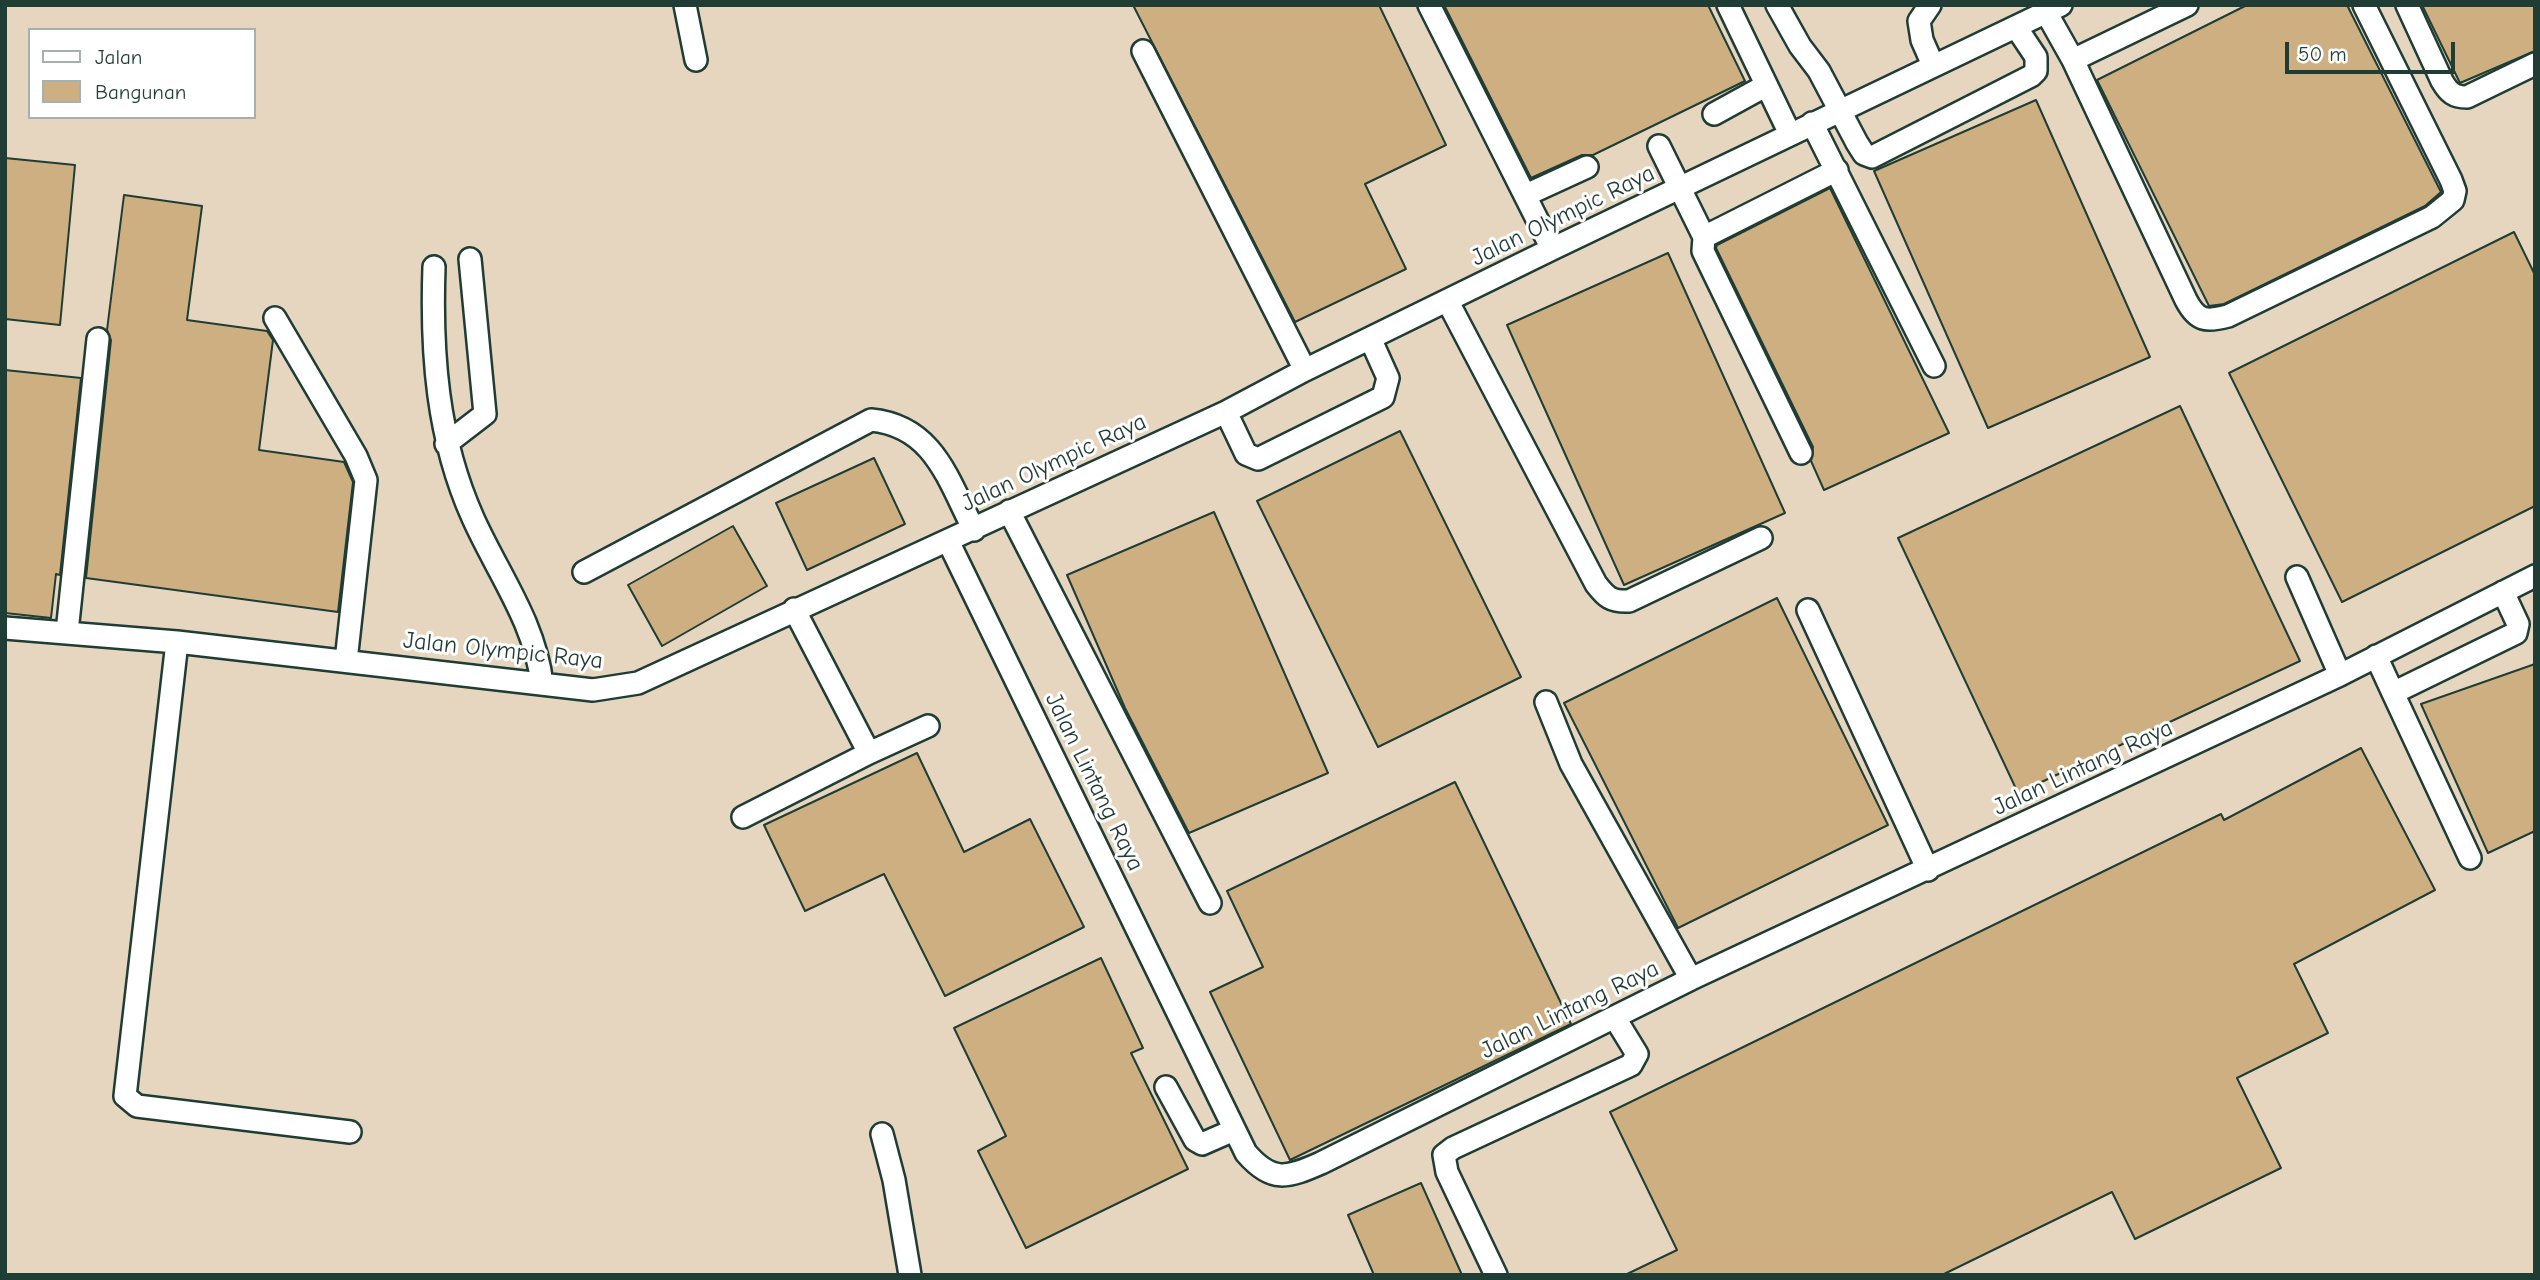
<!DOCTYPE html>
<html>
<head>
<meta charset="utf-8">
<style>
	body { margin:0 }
	#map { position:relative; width:2540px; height:1280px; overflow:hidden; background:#f0e7da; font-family:"Comic Neue",sans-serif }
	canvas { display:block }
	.frame { position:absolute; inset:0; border:7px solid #1f3d34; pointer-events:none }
	.legend { position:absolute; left:28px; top:28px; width:228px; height:91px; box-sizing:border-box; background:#fff; border:2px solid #a5b1ae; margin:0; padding:9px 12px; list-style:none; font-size:21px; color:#1f3d34 }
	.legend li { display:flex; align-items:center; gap:14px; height:35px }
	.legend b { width:35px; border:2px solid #a5b1ae }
	.scale { position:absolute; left:2285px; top:42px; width:170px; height:32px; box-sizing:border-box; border:4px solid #1f3d34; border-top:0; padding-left:9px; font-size:21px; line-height:24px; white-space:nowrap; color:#1f3d34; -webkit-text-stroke:5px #fff; paint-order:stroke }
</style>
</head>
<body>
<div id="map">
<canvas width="2540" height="1280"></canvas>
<div class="frame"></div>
<ul class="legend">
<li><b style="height:9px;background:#fff"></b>Jalan</li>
<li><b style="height:19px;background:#ceaf82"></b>Bangunan</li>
</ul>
<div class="scale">50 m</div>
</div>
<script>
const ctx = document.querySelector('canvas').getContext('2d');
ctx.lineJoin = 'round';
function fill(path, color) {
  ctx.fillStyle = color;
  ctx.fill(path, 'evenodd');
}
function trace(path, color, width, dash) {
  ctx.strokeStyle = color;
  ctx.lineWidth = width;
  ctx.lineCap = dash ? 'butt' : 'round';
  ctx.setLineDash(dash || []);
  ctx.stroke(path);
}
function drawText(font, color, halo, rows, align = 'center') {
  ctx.font = font + ' "Comic Neue",sans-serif';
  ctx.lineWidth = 6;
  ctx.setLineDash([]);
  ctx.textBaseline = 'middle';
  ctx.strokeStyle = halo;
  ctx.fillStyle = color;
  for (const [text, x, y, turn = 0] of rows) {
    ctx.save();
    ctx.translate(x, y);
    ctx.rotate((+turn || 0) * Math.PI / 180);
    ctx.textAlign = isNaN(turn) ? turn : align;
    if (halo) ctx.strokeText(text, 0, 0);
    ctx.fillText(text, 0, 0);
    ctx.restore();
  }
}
const built = new Path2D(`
	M5,5h2530v1270h-2530zM30,30h224v87h-224z`);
const building = new Path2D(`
	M1133,5h246l67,140 -81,39 41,85 -111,53z
	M1444,5h264l37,76 -152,74h-11l-51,23z
	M2247,5h100l94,187 -16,14 -201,98 -15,2 -112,-226z
	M2422,5h113v46l-75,32z
	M2036,100l114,257 -162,71 -114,-257z
	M5,158l70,7 -15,160 -55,-6z
	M1830,188l119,245 -125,57 -13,-29 2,-14 -97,-199 1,-3z
	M124,195l78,11 -15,114 80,11 6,9 -14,110 85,12 9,20 -15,130 -252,-34 25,-238 -4,-10z
	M2514,232l21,43v231l-193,96 -113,-229z
	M1668,253l117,260 -161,72 -117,-260z
	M5,370l76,8 -21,197 -4,-1 -5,44 -46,-5z
	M2180,406l120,255 -282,132 -120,-255z
	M1400,431l121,246 -143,70 -121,-246z
	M874,458l31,66 -98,46 -31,-67z
	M1214,512l114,261 -139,60 -64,-125 -58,-133z
	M733,526l34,60 -105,60 -34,-61z
	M1777,598l111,227 -210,103 -114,-225z
	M2535,664v167l-47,22 -67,-149z
	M2361,748l74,142 -141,74 34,69 -91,45 44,90 -146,71 -23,-47 -170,83h-317l52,-25 -67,-138 611,-298 3,6z
	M917,753l47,99 66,-33 54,108 -139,69 -61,-122 -79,37 -41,-86z
	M1455,782l116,242 -281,136 -80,-168 53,-25 -36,-76z
	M1101,958l42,90 -12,5 57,116 -162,79 -48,-97 28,-15 -52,-108z
	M1421,1183l41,92h-88l-26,-60z`);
const minor = new Path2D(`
	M685,5l11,55
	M1429,5l123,244
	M1728,5l62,129
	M1777,5l23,41 19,25 38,72 7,11 8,3 159,-81 5,-5v-14l-20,-30
	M1930,5l-11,16 3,19 11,25
	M2407,5l35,76c7,12 12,16 25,16l68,-33
	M2046,12l27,48 113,240c11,21 20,22 42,16l204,-99 21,-17 2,-9 -4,-11 -87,-175
	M1143,51l162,319
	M2073,60l114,-55
	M1714,114l51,-28
	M1812,123l122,243
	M1659,146l45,91 133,-67
	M1526,195l61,-28
	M1704,237l-1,14 98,202
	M434,267c-3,86 3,171 39,251 25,56 62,104 69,166
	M1448,302l148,282c10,13 15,18 33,17l132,-63
	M275,318l81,138 10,24 -20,181
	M1226,412l20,42 12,5 125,-62 5,-19 -18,-40
	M446,444l39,-30 -15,-155
	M1009,511l201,392
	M948,541l298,612c26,30 41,25 75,10l370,-184 649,-304 195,-99
	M584,572l287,-152c63,6 77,60 103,110
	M2297,577l43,98
	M1808,610l120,260
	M5,628l172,14 416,48 45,-7 588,-271 79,-42 247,-121 509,-244
	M67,632l31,-293
	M177,642l-52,454 12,10 213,26
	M2376,656l17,37
	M1546,702l25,62 120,215
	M869,753l59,-27
	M743,817l126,-64 -75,-144
	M2470,858l-77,-165 123,-60 2,-9 -15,-32
	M1166,1087l29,53 7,4 32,-14
	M882,1134l12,46 16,95
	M1496,1275l-49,-103 -3,-17 9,-7 178,-83 6,-11 -22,-36`);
const streetNames = [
	["Jalan Olympic Raya",1563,216,-26],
	["Jalan Olympic Raya",1054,463,-25],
	["Jalan Olympic Raya",503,651,6],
	["Jalan Lintang Raya",2083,768,-25],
	["Jalan Lintang Raya",1094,782,64],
	["Jalan Lintang Raya",1570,1010,-26]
];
fill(built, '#e6d6c0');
fill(building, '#ceaf82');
trace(building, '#1f3d34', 2);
trace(minor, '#1f3d34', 26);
trace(minor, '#fff', 21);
drawText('24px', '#1f3d34', '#fff', streetNames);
</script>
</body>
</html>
